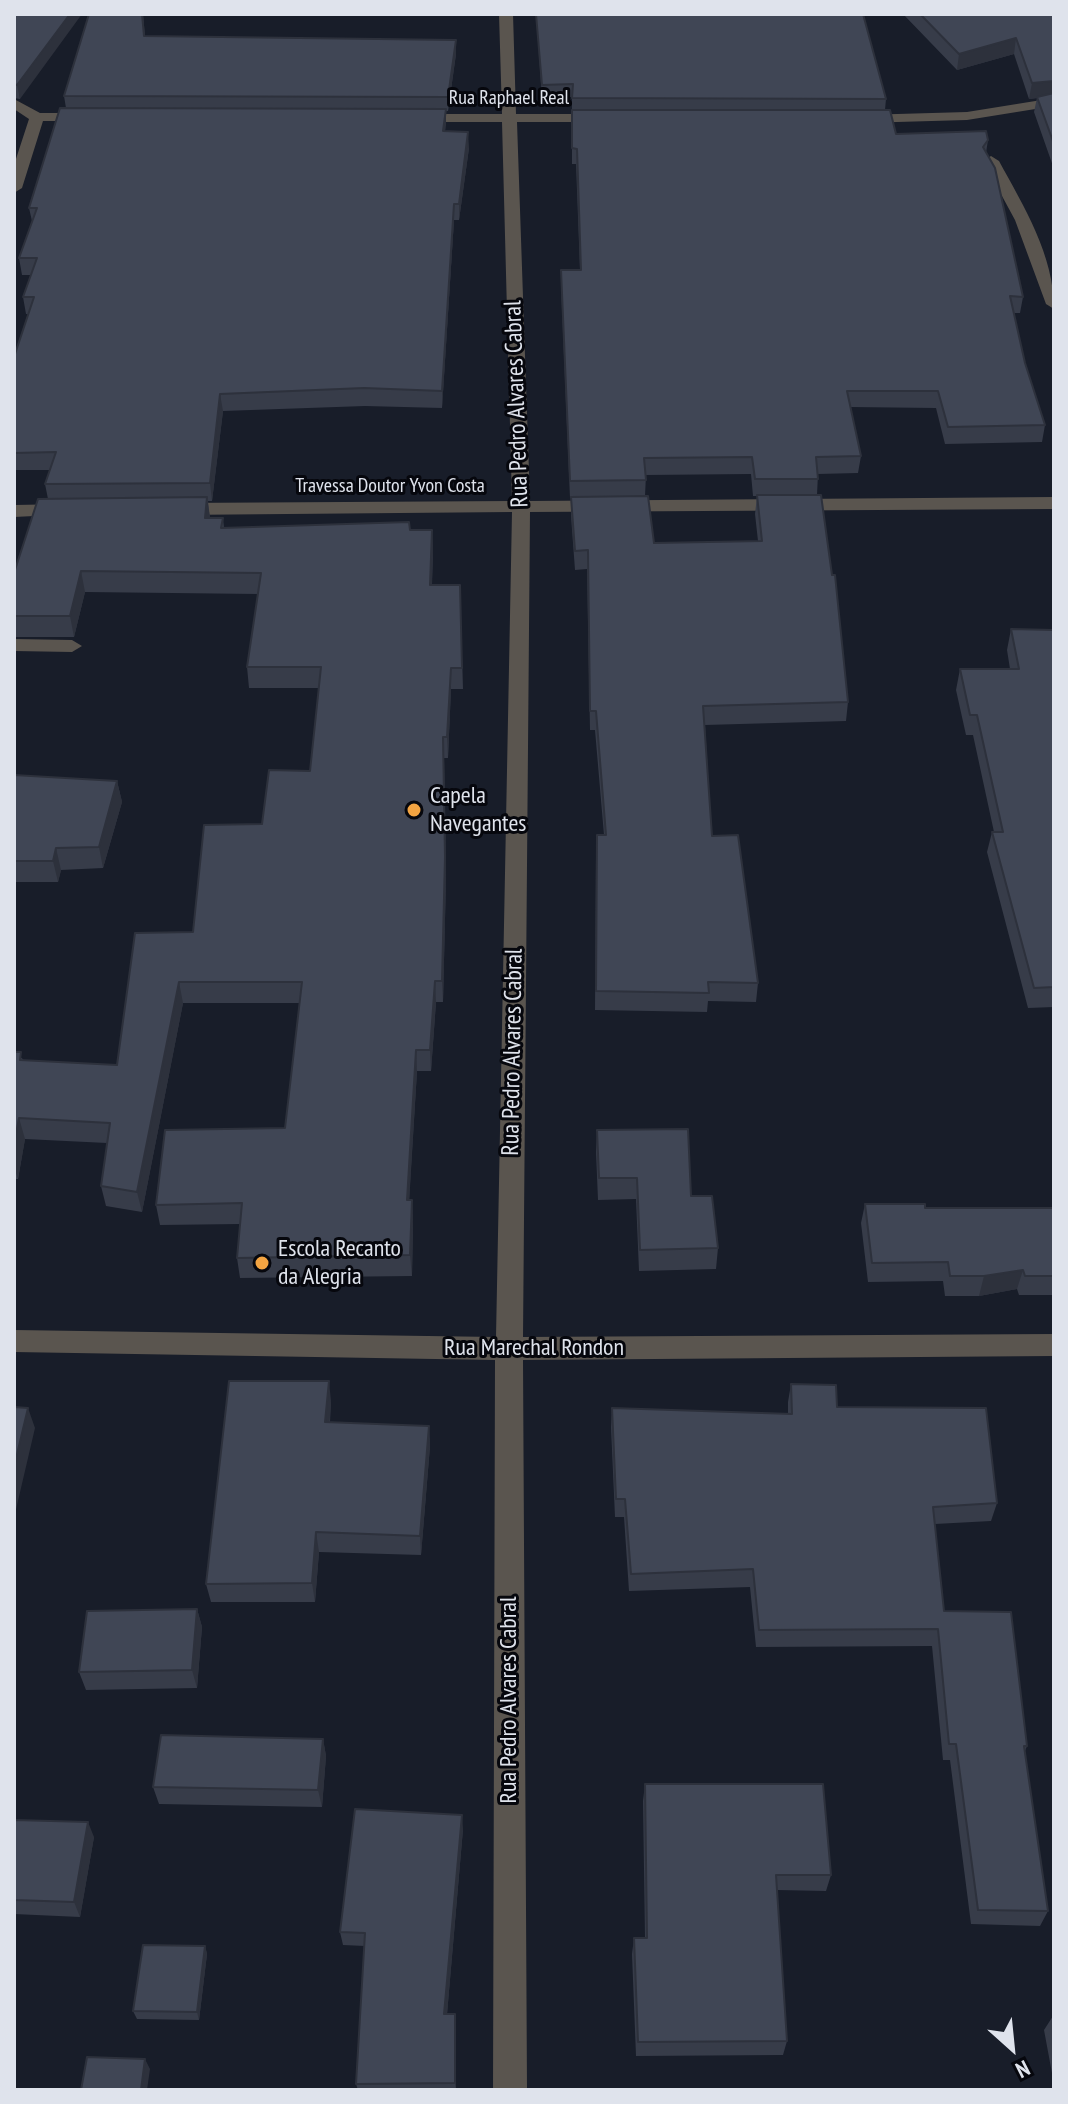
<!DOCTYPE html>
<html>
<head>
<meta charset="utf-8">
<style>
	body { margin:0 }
	#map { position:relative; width:1068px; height:2104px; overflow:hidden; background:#181d29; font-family:"PT Sans Narrow",sans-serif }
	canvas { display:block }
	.frame { position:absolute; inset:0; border:16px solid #dfe3ec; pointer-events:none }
	.north { position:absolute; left:972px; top:2008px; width:80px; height:80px; -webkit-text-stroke:6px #06070d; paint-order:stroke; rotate:153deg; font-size:22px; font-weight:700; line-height:32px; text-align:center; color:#dfe3ec }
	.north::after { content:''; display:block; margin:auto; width:28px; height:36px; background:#dfe3ec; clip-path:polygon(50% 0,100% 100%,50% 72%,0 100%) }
</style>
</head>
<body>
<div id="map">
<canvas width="1068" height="2104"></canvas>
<div class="frame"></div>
<div class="north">N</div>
</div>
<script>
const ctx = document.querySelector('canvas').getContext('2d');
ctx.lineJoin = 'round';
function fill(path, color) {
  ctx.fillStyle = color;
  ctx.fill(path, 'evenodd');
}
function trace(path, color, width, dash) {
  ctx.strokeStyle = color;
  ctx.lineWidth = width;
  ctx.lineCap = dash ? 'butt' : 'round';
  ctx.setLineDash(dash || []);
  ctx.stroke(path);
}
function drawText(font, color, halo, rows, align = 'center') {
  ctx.font = font + ' "PT Sans Narrow",sans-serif';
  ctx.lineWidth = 6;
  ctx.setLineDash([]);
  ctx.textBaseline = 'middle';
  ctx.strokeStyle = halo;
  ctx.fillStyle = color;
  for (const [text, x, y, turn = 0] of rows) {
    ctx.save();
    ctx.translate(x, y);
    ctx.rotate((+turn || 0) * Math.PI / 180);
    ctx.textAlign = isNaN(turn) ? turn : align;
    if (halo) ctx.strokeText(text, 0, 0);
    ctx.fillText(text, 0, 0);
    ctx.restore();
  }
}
const minor = new Path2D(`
	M499,14h14l3,100h89l7,4 -7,4h-88l13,379 524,-4v12l-524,3 -7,825 531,-3v22l-531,4 4,730h-34l2,-730 -481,-8v-22l482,7 16,-825 -336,3 -9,-6 9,-6 336,-2 -10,-379h-88l-7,-4 7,-4h88z
	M1054,98v8l-87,14 -105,3 -7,-4 7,-4 105,-3z
	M14,99l26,14h49l7,4 -7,4h-46l-21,67 -8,5v-28l15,-46 -15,-10z
	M991,156l8,5c25,46 55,94 55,148l-8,-5 -31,-84 -32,-59z
	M68,504l9,6 -2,4 -61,3v-12z
	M14,639l58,1 10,6 -10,6 -58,-1z`);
const wall = new Path2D(`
	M14,14l6,85 -6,-1z
	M89,14h54l2,22 311,4v14l-8,57h-2l-1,20 24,17 -10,72h-5l-12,188 -77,-2 -142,5 -11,90h-4l2,17h13l1,10 208,2 1,21 -1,34h28l3,104h-12l-3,69h-4l2,120 -3,124h-7l-5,69h-14l-8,129h3l1,21 -1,55 -172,2 -3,-20 3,-34 -80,1 -4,-20 129,-77 15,-125h-117l-41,209 -36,-6 -5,-20 6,-43 -82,-4 -7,40h-4v-127l10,8 93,5 76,-133 69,-108 48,-53 9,-83h-70l-2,-21 11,-73 -173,-2 -11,45h-60v-64l34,-74 -3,-15 5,-14h-36v-113l14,-43h-2l-3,-17 8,-22h-9l-3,-17 13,-37 -3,-13 37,-100 -2,-12z
	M536,14h327l23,85 -1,11 11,24 92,6 -2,13 37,144 -3,16h-6l11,50 20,62 -3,17 -97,2 -9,-36 -86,-1 11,49 -3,17 -40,1 -1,21 31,207 -2,19 -141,4 7,111 46,147 -2,19 -48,-1 -1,11 -112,-2 1,-156 8,-19 -9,-105h-5l-3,-161 -12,1 -4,-54v-18h-1l-9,-211v-17h19l-4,-106h-4v-67l-30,1zM751,474l2,22h4l-2,18 3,27 -104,2 -9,-47 1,-21z
	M903,14h151v155l-20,-57 3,-14 -8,1 -15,-45 -57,16z
	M1011,629l43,1v377l-26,1 -41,-156 5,-20h2l-21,-97h-7l-10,-45 4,-21h50l-3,-19z
	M14,775l103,6 5,21 -19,66 -42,2 -3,12h-44z
	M597,1130l94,66 27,52 -2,21 -77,2 -3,-72 -38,1 -2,-48z
	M865,1204l60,4h129v87h-35l-2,-6 -38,7h-34l-2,-15 -75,1 -7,-59z
	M791,1384l46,23 160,96 -6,18 -56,3 9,87 83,135 -2,5 23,160 -8,15 -69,-2 -21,-164h-7l-11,-114 -176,1 -6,-60 -121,4 -5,-74h-9l-4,-90 1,-19 176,6v-12z
	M331,1401l-1,21 99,4 1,20 -9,109 -102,-3 -4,50h-104l-5,-18z
	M197,1609l5,18 -5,61 -111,2 -7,-18z
	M323,1739l3,17 -4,51 -163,-3 -6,-17z
	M645,1784l186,91 -5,16 -49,-1 10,151 -4,14 -147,1 -4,-102 2,-16h11l-2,-137z
	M14,1820l80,17 -14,80 -66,-3z
	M463,1829l-16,185 9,12v64h-98l-2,-6 9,-138 -22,-1 -3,-13z
	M205,1946l2,8 -8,66 -62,-1 -4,-8z
	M1053,2016h1v68l-10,-54z`);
const shadedWall = new Path2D(`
	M70,14h12l-62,85 -3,-14z
	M1016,38l-2,16 -57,16 2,-16z
	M456,40v14l-8,57v-14z
	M1054,81v15l-25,3 3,-16z
	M446,109v16l-3,22v-16z
	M468,132l1,16 -10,72v-16z
	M454,204v16l-12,188v-17z
	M220,394l3,17 -11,90 -2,-18z
	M207,497l3,21h-5z
	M432,530l1,21 -2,56 -1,-22z
	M81,571l4,21 -11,45 -4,-21z
	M451,668v21l-3,69 -1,-21z
	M444,758l2,120 -3,124 -1,-21z
	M117,781l5,21 -19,66 -4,-21z
	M56,848l5,22 -3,12 -5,-21z
	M435,981l1,21 -5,69 -1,-21z
	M179,982l4,21 -41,209 -5,-20z
	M416,1050l1,21 -9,150 -1,-21z
	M19,1118l6,21 -7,40 -4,-12v-23z
	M412,1200l1,21 -1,55 -2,-21z
	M1023,1270l-6,19 -38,7 5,-20z
	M329,1381l2,20 -3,41 -3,-20z
	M28,1408l7,20 -21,90v-51z
	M429,1426l1,20 -9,109 -1,-19z
	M316,1532l3,20 -4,50 -3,-19z
	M197,1609l5,18 -5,61 -5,-18z
	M323,1739l3,17 -4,51 -4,-17z
	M462,1815l1,14 -17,197 -2,-12z
	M88,1822l6,15 -14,80 -6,-15z
	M205,1946l2,8 -8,66 -2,-8z
	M455,2014l1,12v64l-1,-7z
	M145,2059l5,10 -3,21h-6z`);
const building = new Path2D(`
	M14,14h56l-53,71 -3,-1z
	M89,14h53l2,22 312,4 -8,57 -384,-1z
	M536,14h327l23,85 -314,-1 1,-14 -31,1z
	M920,14h134v67l-22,2 -16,-45 -57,16z
	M1054,93v51l-17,-47z
	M60,108l386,1 -3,22 25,1 -9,72h-5l-12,187 -78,-3 -144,6 -10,89 -165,1 11,-32 -42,1v-96l20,-60h-11l14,-39h-18l18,-50h-8z
	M572,110h318l6,24 90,-3 2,9 -5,7 12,21 28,129 -13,-1 15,67 20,62 -97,2 -10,-36h-91l14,65 -45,1 2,22h-63l-3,-22 -108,1 2,22 -76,1 -9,-211h20l-4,-121 -5,-1z
	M757,495h64l11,80h3l13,127 -145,4 9,130 26,-1 20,148 -50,-1 1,11 -113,-2 1,-156h9l-10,-124h-6l-2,-161 -13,1 -4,-54 77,-1 6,47 108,-2z
	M207,497l-2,21h18l-2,10 188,-6 1,8h22l-2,55h30l2,83h-11l-4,69h-4l2,120 -3,124h-7l-5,69h-14l-9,150h5l-2,55 -173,3 5,-55 -86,2 9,-75 120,-2 17,-146h-123l-42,210 -36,-6 9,-63 -91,-5 -5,26v-92h7l-1,8 97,5 18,-132 58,-1 11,-107 58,-1 7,-54 41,1 11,-104h-74l14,-94 -180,-2 -11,45h-56v-43l24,-74z
	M1011,629l43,1v357l-20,1 -42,-156h11l-26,-117h-7l-10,-46h59z
	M14,775l103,6 -18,66 -43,1 -3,13h-39z
	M688,1129l3,67h21l6,52 -78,2 -3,-72h-38l-2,-48z
	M865,1204h60v4h129v68h-29l-2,-6 -39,6h-34l-2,-14 -76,1z
	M229,1381h100l-4,41 104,4 -9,110 -104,-4 -4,51 -106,1z
	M791,1384l45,1 1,22 149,1 11,95 -64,4 11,104 67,1 16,134h-3l24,165 -70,-1 -22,-166h-7l-11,-115 -179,1 -6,-61 -122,5 -6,-75h-9l-4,-91 180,6z
	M14,1407l14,1 -14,59z
	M197,1609l-5,61 -113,2 8,-61z
	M161,1735l162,4 -5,51 -165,-3z
	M645,1784h178l8,91h-55l11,166 -149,1 -4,-104h13z
	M355,1809l107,6 -18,199h11v69l-99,1 9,-151 -25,-1z
	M14,1820l74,2 -14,80 -60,-2z
	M143,1945l62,1 -8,66 -64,-1z
	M87,2057l58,2 -4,31h-60z`);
const markers = [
	[414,810,8,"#f3a442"],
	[262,1263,8,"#f3a442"]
];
const farStreetnames = [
	["Rua Raphael Real",509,98],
	["Travessa Doutor Yvon Costa",390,486]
];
const streetNames = [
	["Rua Pedro Alvares Cabral",517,404,-92],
	["Rua Pedro Alvares Cabral",513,1052,-89],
	["Rua Marechal Rondon",534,1348],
	["Rua Pedro Alvares Cabral",509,1700,-90]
];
const poiNames = [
	["Capela",430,796],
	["Navegantes",430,824],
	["Escola Recanto",278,1249],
	["da Alegria",278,1277]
];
fill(minor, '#5a554f');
fill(wall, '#373c49');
fill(shadedWall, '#2d313c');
fill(building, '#404655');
trace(building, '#2d313c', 2);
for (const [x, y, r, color] of markers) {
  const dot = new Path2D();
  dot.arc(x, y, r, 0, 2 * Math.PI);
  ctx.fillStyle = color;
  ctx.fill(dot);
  trace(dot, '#06070d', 3);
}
drawText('20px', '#dfe3ec', '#06070d', farStreetnames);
drawText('24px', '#dfe3ec', '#06070d', streetNames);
drawText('24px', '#dfe3ec', '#06070d', poiNames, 'left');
</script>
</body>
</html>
